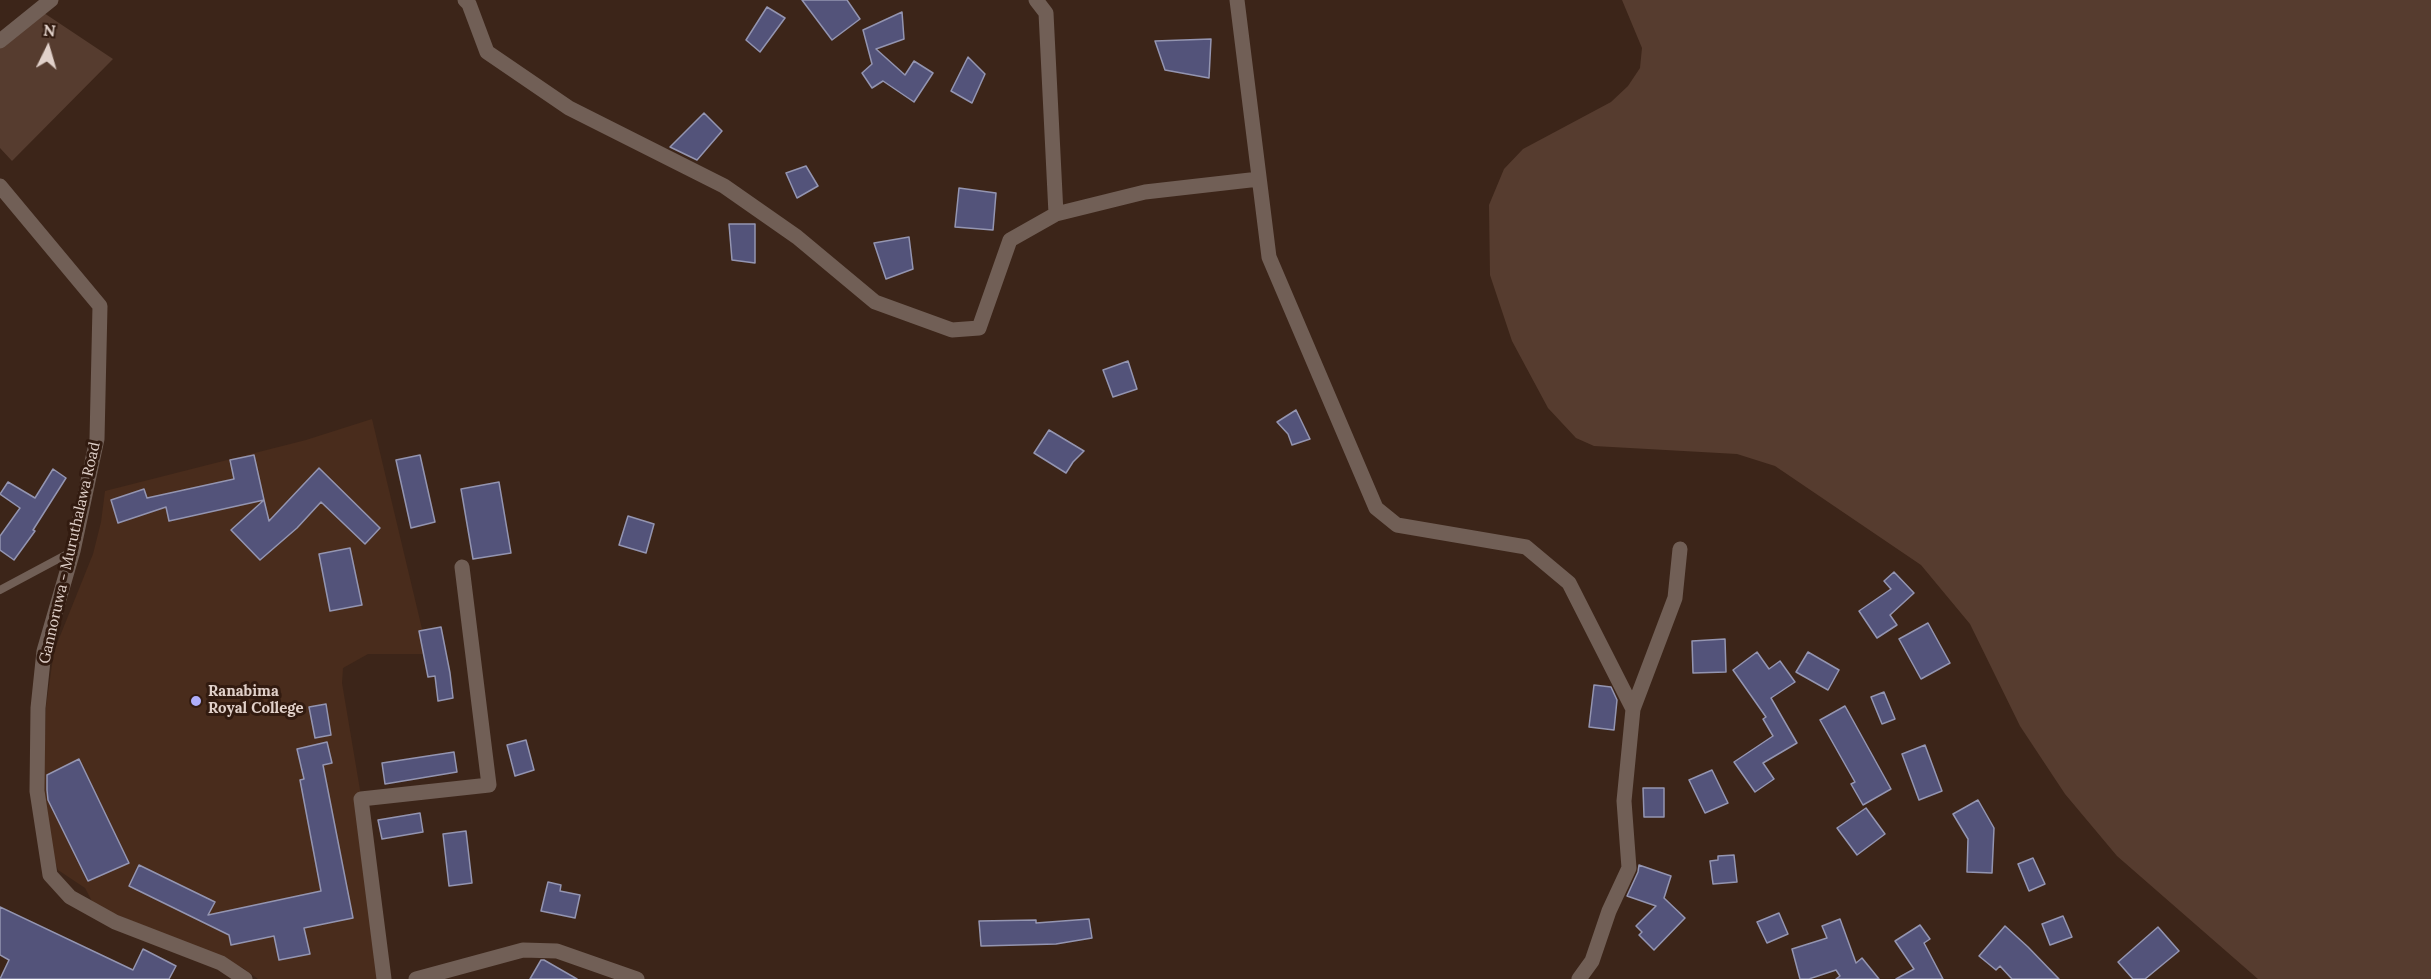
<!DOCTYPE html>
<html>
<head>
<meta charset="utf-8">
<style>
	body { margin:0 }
	#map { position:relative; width:2431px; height:979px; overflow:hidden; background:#3c2519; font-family:Lora,serif }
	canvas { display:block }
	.north { position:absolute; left:18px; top:18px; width:60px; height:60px; -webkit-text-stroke:4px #321b10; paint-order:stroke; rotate:5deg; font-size:16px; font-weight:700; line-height:24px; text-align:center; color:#e1d1ca }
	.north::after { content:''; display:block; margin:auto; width:21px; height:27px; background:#e1d1ca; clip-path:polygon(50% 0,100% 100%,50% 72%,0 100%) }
</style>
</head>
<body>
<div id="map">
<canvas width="2431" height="979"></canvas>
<div class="north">N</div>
</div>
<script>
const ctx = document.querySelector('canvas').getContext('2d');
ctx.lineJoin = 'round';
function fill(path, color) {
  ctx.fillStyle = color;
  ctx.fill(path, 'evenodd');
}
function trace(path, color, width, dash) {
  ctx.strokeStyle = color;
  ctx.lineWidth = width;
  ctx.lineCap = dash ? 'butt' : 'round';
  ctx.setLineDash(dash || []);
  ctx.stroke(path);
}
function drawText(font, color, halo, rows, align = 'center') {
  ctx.font = font + ' Lora,serif';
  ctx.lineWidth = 6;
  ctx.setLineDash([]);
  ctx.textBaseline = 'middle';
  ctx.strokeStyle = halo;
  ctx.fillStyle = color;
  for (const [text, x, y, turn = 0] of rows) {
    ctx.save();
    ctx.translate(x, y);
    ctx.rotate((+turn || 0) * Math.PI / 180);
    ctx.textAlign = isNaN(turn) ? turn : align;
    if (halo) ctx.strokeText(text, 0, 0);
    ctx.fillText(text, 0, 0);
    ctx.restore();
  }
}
const built = new Path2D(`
	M372,419l56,235h-60l-25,14 -1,15 49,291 -10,5h-123l-15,-11 -149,-63 -9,-17 -27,-18 -7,-20 -6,-51 -1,-29 2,-64 8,-55 39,-97 8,-32 4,-31 201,-51z`);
const green = new Path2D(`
	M1622,0h809v979h-173l-141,-123 -52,-62 -45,-68 -50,-102 -49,-59 -146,-99 -38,-12 -143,-8 -18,-8 -28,-30 -36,-67 -22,-66 -1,-70 15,-36 19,-20 88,-47 17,-16 12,-18 2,-20z
	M41,11l72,48 -101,102 -12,-13v-102z`);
const building = new Path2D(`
	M802,0h45l13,19 -28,21z
	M767,7l18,11 -25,34 -14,-12z
	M902,12l2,27 -28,10 29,26 9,-14 19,12 -19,29 -31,-21 -11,7 -10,-15 10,-9 -9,-34z
	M1211,39l-2,39 -44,-8 -10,-29z
	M968,57l17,17 -13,29 -21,-12z
	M704,113l18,18 -25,29 -27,-13z
	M806,166l12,20 -21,12 -11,-25z
	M959,188l37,5 -3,37 -38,-3z
	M729,224h26v39l-23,-3z
	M909,237l4,32 -27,10 -12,-36z
	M1128,361l9,28 -24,8 -10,-27z
	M1296,410l14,29 -18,6 -4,-11 -11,-12z
	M1049,430l35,21 -11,11 -7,11 -32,-20z
	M254,455l10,45 -95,21 -3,-14 -48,16 -7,-23 33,-11 3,9 87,-19 -4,-19z
	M420,455l15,67 -24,6 -15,-68z
	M319,468l61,60 -15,16 -44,-42 -24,26 -37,32 -29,-30 33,-30 5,21z
	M53,469l13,9 -33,52 2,1 -21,29 -14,-10v-14l20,-28 -20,-14 8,-12 27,16z
	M499,482l12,71 -38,6 -12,-70z
	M628,516l26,8 -8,29 -27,-8z
	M350,548l12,57 -32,6 -11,-57z
	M1894,572l20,21 -24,22 7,10 -20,13 -18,-27 32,-22 -7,-8z
	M1928,623l22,40 -29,16 -22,-40z
	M441,627l9,46 3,25 -15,3 -3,-25 -7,1 -9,-46z
	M1725,639l1,33 -33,1 -1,-32z
	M1757,652l12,17 11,-8 15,21 -24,16 26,45 -34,20 11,16 -19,13 -21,-30 39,-26 -10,-17 3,-2 -33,-47z
	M1808,652l31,18 -11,20 -32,-18z
	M1594,685l17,2 6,13 -3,30 -25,-3z
	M1884,692l11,27 -13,5 -11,-27z
	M326,704l5,31 -16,3 -6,-31z
	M1845,706l46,83 -28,16 -12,-21 4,-2 -35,-62z
	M526,740l8,30 -19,6 -8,-31z
	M327,742l5,21 -9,2 30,153 -49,10 6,26 -31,6 -5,-24 -43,9 -2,-10 -100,-49 10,-21 76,37 -7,13 113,-24 -21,-111 4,-1 -7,-30z
	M1925,745l17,46 -23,9 -17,-46z
	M454,752l3,20 -72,12 -3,-21z
	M79,759l50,104 -41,18 -40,-81 -1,-10v-15z
	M1712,770l16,33 -23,10 -16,-33z
	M1643,788h21v29h-20z
	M1978,800l16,28 -2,45 -25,-1 1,-33 -15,-25z
	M1866,808l19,26 -28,21 -20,-27z
	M420,813l3,19 -41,7 -4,-19z
	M466,831l6,52 -23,3 -6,-52z
	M1734,855l3,27 -24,2 -3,-23 8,-1v-4z
	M2033,858l12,26 -16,7 -11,-27z
	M1639,865l32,11 -7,22 21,20 -31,32 -15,-15 3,-3 -6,-6 20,-20 -29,-10 11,-24z
	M548,882l13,3 -1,6 20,4 -5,23 -34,-7z
	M0,907l133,63 10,-21 33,17 -7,13h-169l9,-19 -9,-5z
	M1779,913l9,21 -21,9 -10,-21z
	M2063,916l9,21 -22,8 -8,-21z
	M1089,919l3,19 -36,6 -75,2 -2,-25 57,-1v3z
	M1840,919l16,44 6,-5 17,21h-43l4,-3 -4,-6 -27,9h-9l-8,-30 35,-11 -5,-12z
	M1920,925l10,14 -6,4 19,36h-47l18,-10 -19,-28z
	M2005,926l23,21 31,32h-47l-12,-13 -4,4 -17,-14z
	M2158,927l21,24 -34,28h-12l-15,-17z
	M541,960h3l33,19h-47z`);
const service = new Path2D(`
	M0,590l73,-39`);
const minor = new Path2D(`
	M465,0l4,4 18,48 82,56 155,78 73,51 78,65 77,28 27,-2 31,-88 46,-26 89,-22 114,-13
	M1036,0l10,13 10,201
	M1237,0l32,257 107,251 21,17 129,22 43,36 64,126
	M0,41l51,-41
	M384,979l-23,-180 128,-14 -27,-218
	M416,979l107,-29 34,1 80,28
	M1579,979l13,-18 17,-50 20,-43 -5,-67 9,-92 42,-111 5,-49`);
const tertiary = new Path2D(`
	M0,186l100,120 -3,133 -24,112 -29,100 -6,57 -1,83 13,84 20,22 45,25 106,41 24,16`);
const markers = [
	[196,701,6,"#afaefa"]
];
const streetNames = [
	["Gannoruwa - Muruthalawa Road",70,553,-77]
];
const poiNames = [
	["Ranabima",208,692],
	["Royal College",208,709]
];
fill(built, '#492c1c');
fill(green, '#563c2f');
fill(building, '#53537a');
trace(building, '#9495b1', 1.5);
trace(service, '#715f56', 8);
trace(minor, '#715f56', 15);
trace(tertiary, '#715f56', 15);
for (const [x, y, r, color] of markers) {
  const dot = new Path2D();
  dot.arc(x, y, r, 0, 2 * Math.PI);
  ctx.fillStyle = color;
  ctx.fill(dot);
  trace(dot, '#321b10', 2);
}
drawText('15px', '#e1d1ca', '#321b10', streetNames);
drawText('bold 15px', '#e1d1ca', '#321b10', poiNames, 'left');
</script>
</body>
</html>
